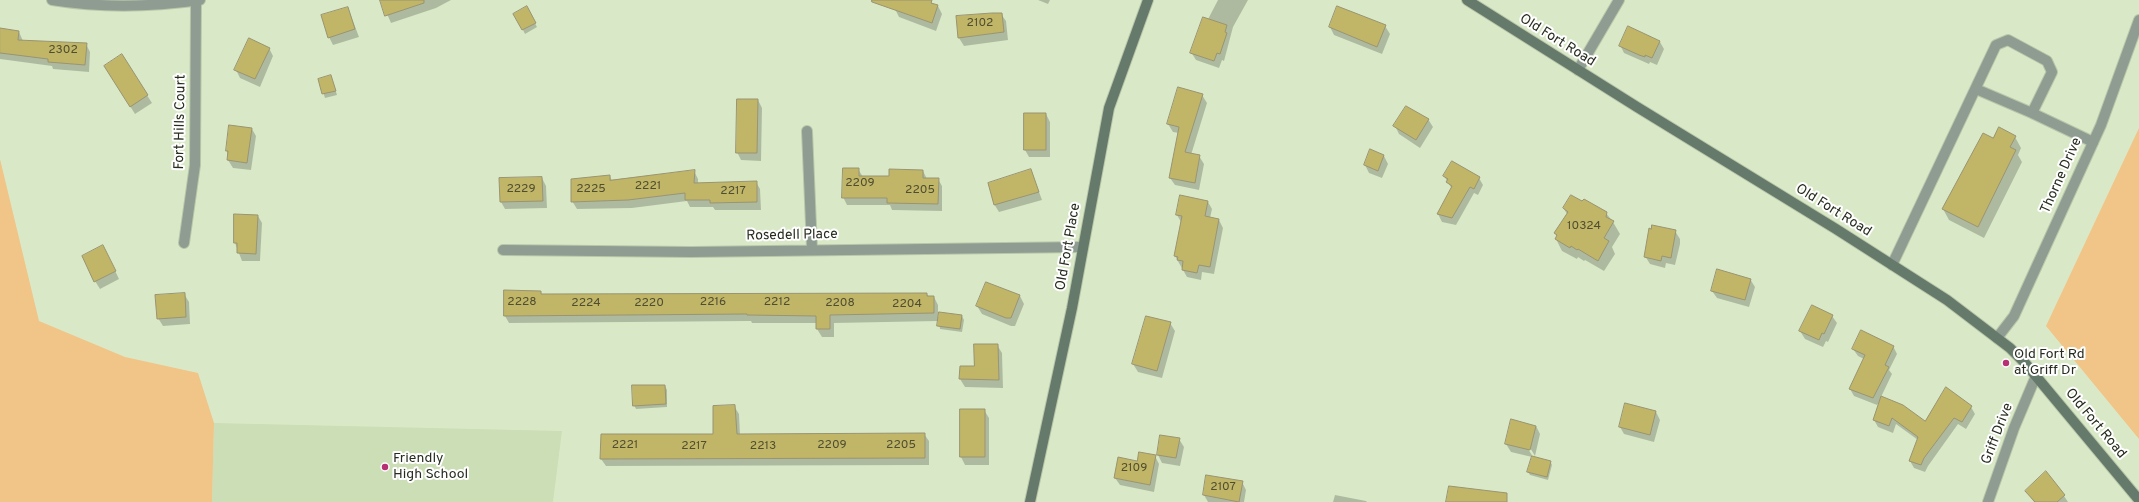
<!DOCTYPE html>
<html>
<head>
<meta charset="utf-8">
<style>
	body { margin:0 }
	canvas { display:block; background:#d9e9c7 }
</style>
</head>
<body>
<canvas width="2139" height="502"></canvas>
<script>
const ctx = document.querySelector('canvas').getContext('2d');
ctx.lineJoin = 'round';
function fill(path, color) {
  ctx.fillStyle = color;
  ctx.fill(path, 'evenodd');
}
function trace(path, color, width, dash) {
  ctx.strokeStyle = color;
  ctx.lineWidth = width;
  ctx.lineCap = dash ? 'butt' : 'round';
  ctx.setLineDash(dash || []);
  ctx.stroke(path);
}
function drawText(font, color, halo, rows, align = 'center') {
  ctx.font = font + ' Overpass,sans-serif';
  ctx.lineWidth = 4;
  ctx.setLineDash([]);
  ctx.textBaseline = 'middle';
  ctx.strokeStyle = halo;
  ctx.fillStyle = color;
  for (const [text, x, y, turn = 0] of rows) {
    ctx.save();
    ctx.translate(x, y);
    ctx.rotate((+turn || 0) * Math.PI / 180);
    ctx.textAlign = isNaN(turn) ? turn : align;
    if (halo) ctx.strokeText(text, 0, 0);
    ctx.fillText(text, 0, 0);
    ctx.restore();
  }
}
const built = new Path2D(`
	M214,423l348,8 -9,71h-341z`);
const green = new Path2D(`
	M2139,128v311l-93,-113z
	M0,159l39,162 86,36 73,16 16,50 -2,79h-212z`);
const shadow = new Path2D(`
	M381,0h70l-15,8 -45,15z
	M898,0h29l11,6 4,8 -6,17 -37,-14 -4,-8z
	M1038,0h12l-2,4z
	M1218,0h30l-15,27 -9,34 -2,-1 -3,8 -23,-8 -5,-8z
	M348,8l11,29 -26,8 -4,-8z
	M527,8l10,19 -12,7 -10,-20z
	M1001,14l5,7 2,19 -44,6 -5,-8 -2,-21z
	M1385,26l5,8 -8,20 -48,-19 -4,-8z
	M0,29l19,3 4,9 63,3 4,8 -1,20 -36,-3 -1,-3 -52,-7z
	M1660,42l4,7 -7,16 -7,-3 -1,2 -25,-11 -4,-8z
	M269,48l4,8 -13,31 -20,-9 -4,-8z
	M122,56l30,47 -17,11 -25,-40z
	M331,76l6,19 -12,3 -6,-18z
	M1202,95l5,8 -16,52 8,1 5,8 -5,26 -24,-5 -5,-7 9,-45 -6,-1 -5,-8z
	M758,100l4,8 -1,53 -20,-1 -4,-8z
	M1046,114l4,8v35h-21l-4,-7z
	M1428,119l5,8 -13,21 -21,-14 -4,-8z
	M252,129l4,7 -5,34 -18,-2 -5,-8 -1,-9z
	M2015,137l6,11 -3,7 4,7 -38,76 -35,-18 -6,-11 50,-70z
	M1371,151l13,5 4,8 -6,14 -13,-5 -4,-8z
	M858,169l5,8h27l33,-6 4,8h11l4,7v25l-50,-1 -2,-5h-43l-4,-8z
	M1031,170l11,30 -43,12 -5,-8z
	M694,171l4,8v5l58,-2 4,7 1,21h-46l-2,-3h-23l-3,-6 -55,7 -55,1 -5,-8 38,-25 2,5z
	M1444,176l35,2 4,7 -5,10 -4,-2 -18,32 -14,-3 -4,-8 14,-25z
	M542,178l4,8 1,22 -42,1 -4,-7z
	M1208,202l4,7 -2,9 9,2 4,8 -9,46 -12,-2 -1,8 -14,-3 -12,-21 6,-34 -4,-7z
	M1564,209l42,4 7,9 7,12 -8,13 3,7 -11,17 -19,-11 -1,1 -6,-4 -1,2 -15,-8 -6,-12 1,-2 -2,-4 12,-19z
	M258,216l4,7 -2,38h-18l-7,-18z
	M1675,231l5,8v5l-5,21 -9,-2 -1,5 -15,-4 -5,-8z
	M107,254l12,25 -19,10 -5,-8z
	M1750,279l5,8 -6,20 -32,-9 -5,-7z
	M986,283l34,13 4,8 -9,22h-4l-29,-12 -5,-8z
	M541,292l1,3 385,-1 2,3h5l4,8v12l24,-1 2,4 -2,12 -22,-3 -1,-8 -105,2v14h-12l-5,-8v-6h-65l-1,-2 -242,2 -4,-7z
	M184,294l5,8 1,22 -27,2 -5,-8z
	M1832,316l5,7 -9,19 -2,-1 -3,6 -18,-8 -5,-8z
	M1170,323l5,8 -13,47 -24,-6 -5,-8z
	M997,345l5,8 1,35 -38,-1 -5,-8z
	M1893,346l4,8 -8,16 3,4 -11,23 44,25 46,-15 4,7 -9,15 -8,-5 -30,42 -3,6 -11,-4 -4,-7 8,-21 -22,-16 -3,9 -15,-6 -4,-7 7,-20 -4,5 -23,-9 -4,-7 14,-30 -6,-3 -5,-7z
	M665,386l2,4v17l-31,2 -2,-4z
	M1626,404l30,8 4,8 -6,22 -30,-8 -4,-7z
	M734,406l5,8 1,21 184,-1 5,7v24l-323,1 -5,-7 113,-24z
	M984,410l5,8v47h-24l-4,-8z
	M1536,426l4,8 -5,22 -6,-10 -2,1 6,10 17,4 2,4 -4,15 -18,-5 -2,-3 4,-15 -21,-5 -5,-8z
	M1179,439l5,8 -4,19 -18,-3 -4,-8z
	M1155,456l4,8 -5,28 -34,-7 -5,-7 23,-16z
	M2046,473l18,23 4,6h-34l-8,-11z
	M1207,476l35,6 4,8 -2,12h-36l-4,-7z
	M1335,495l31,6 1,1h-34z`);
const building = new Path2D(`
	M380,0h44v3l-39,13z
	M872,0h60l-1,3 7,2 -6,18 -60,-21z
	M527,6l9,17 -14,7 -9,-16z
	M1337,6l49,19 -9,22 -48,-20z
	M348,7l7,22 -27,9 -7,-23z
	M992,13h10l2,19 -46,6 -2,-22z
	M1203,17l24,8 -2,7 2,1 -7,21 -3,-1 -3,8 -24,-8z
	M1628,26l32,15 -8,17 -7,-3v2l-6,-2 -20,-9z
	M0,28l19,3 -1,9 69,3 -2,22 -37,-3v-3l-48,-6z
	M249,38l21,10 -15,31 -21,-9z
	M122,54l26,41 -18,12 -26,-41z
	M331,75l5,16 -14,3 -4,-15z
	M1178,87l25,7 -18,58 15,3 -5,28 -26,-5 10,-51 -12,-3z
	M737,99h21l-1,54h-21z
	M1406,106l23,13 -13,21 -23,-14z
	M1024,113h22v37h-22z
	M229,125l23,3 -5,35 -20,-3 1,-9h-2z
	M1999,127l17,9 -6,11 6,3 -38,77 -36,-18 41,-76 10,5z
	M1370,149l14,6 -6,16 -14,-6z
	M1452,161l28,16 -6,12 -4,-2 -18,31 -15,-4 15,-28 -6,-4 2,-3 -5,-3z
	M843,168h16v8h30v-7l34,1v8h16l-1,26 -51,-1v-5h-45z
	M1031,169l8,23 -45,13 -6,-22z
	M695,170l-1,13 63,-2v21l-47,1v-3h-25v-7l-57,7 -57,2v-23l39,-4v5z
	M542,177l1,24 -43,1 -1,-24z
	M1180,195l28,6 -3,15 14,3 -9,48 -11,-2 -2,8 -15,-3 1,-9 -6,-1 1,-3 -4,-1 8,-40 -6,-1z
	M1571,195l11,6 2,-2 23,13 -1,5 8,4 -10,17 5,3 -11,20 -20,-12 -1,1 -6,-4 -1,2 -15,-9 2,-4 -3,-2 14,-21 -5,-4z
	M234,214l24,1 -2,39 -19,-1v-10h-3z
	M1652,225l24,5 -5,28 -9,-2 -1,5 -17,-4 5,-29 2,1z
	M103,245l13,26 -22,11 -12,-26z
	M1717,269l34,10 -6,21 -34,-9z
	M986,282l34,13 -9,23h-5l-30,-12z
	M504,290l37,1v3l386,-1v3h7v17l-104,2v14h-14v-13l-69,-1v-1l-243,2z
	M185,293l1,24 -29,2 -2,-24z
	M1812,305l21,10 -9,19 -2,-1 -3,7 -20,-9z
	M939,312l23,3 -2,14 -23,-3z
	M1146,316l25,6 -14,49 -25,-7z
	M1861,330l33,16 -9,19 4,2 -16,31 -24,-9 16,-34 -13,-6z
	M974,344h24l1,36 -40,-1 1,-13h14z
	M632,385h33l1,19 -33,2z
	M1946,387l26,19 -10,16 -8,-4 -30,40 -3,7 -12,-4 9,-24 -26,-19 -3,8 -16,-6 8,-24 22,9 22,16z
	M1625,403l31,8 -6,24 -31,-8z
	M735,405l2,29 188,-1v25l-325,1 1,-25h112v-28z
	M960,409h25v48h-25z
	M1511,419l25,7 -6,24 -25,-6z
	M1160,435l20,3 -4,20 -19,-3z
	M1139,452l17,3 -6,30 -36,-7 4,-21 19,4z
	M1532,456l19,5 -4,16 -20,-5z
	M2046,471l19,24 -8,7h-22l-10,-11z
	M1206,475l37,6 -4,21 -36,-7z
	M1449,486l58,7v9h-61z`);
const lane = new Path2D(`
	M1578,70l41,-70
	M1976,89l56,24
	M1892,265l104,-220 12,-5 39,21 5,11 -20,41 61,29`);
const street = new Path2D(`
	M52,0c49,8 99,7 148,0
	M807,131l5,118
	M184,243l11,-78 1,-164
	M503,250l188,2 392,-5
	M1997,338l17,-22 87,-191 38,-105
	M1988,502l26,-74 22,-52`);
const secondary = new Path2D(`
	M1467,0l170,107 199,122 111,71 63,48 15,15 114,137
	M1030,502l42,-194 37,-200 39,-108`);
const markers = [
	[2006,363,4,"#b73073"],
	[385,467,4,"#b73073"]
];
const numberNames = [
	["2102",980,24],
	["2302",63,51],
	["2209",860,184],
	["2221",648,187],
	["2229",521,190],
	["2225",591,190],
	["2205",920,191],
	["2217",733,192],
	["10324",1584,227],
	["2228",522,303],
	["2216",713,303],
	["2212",777,303],
	["2224",586,304],
	["2220",649,304],
	["2208",840,304],
	["2204",907,305],
	["2221",625,446],
	["2209",832,446],
	["2205",901,446],
	["2217",694,447],
	["2213",763,447],
	["2109",1134,469],
	["2107",1223,488]
];
const streetNames = [
	["Old Fort Road",1557,41,32],
	["Fort Hills Court",181,122,-89],
	["Thorne Drive",2062,176,-66],
	["Old Fort Road",1833,211,32],
	["Rosedell Place",792,236,-1],
	["Old Fort Place",1069,247,-80],
	["Old Fort Road",2095,424,50],
	["Griff Drive",1998,434,-69]
];
const poiNames = [
	["Old Fort Rd",2014,355],
	["at Griff Dr",2014,371],
	["Friendly",393,459],
	["High School",393,475]
];
fill(built, '#ccdeb5');
fill(green, '#f1c488');
fill(shadow, '#0003');
fill(building, '#c1b567');
trace(building, '#999472', 1);
trace(lane, '#b9c7a9', 12);
trace(street, '#b9c7a9', 12);
trace(secondary, '#b9c7a9', 12);
trace(lane, '#8e9c92', 10);
trace(street, '#8e9c92', 10);
trace(secondary, '#667a6c', 10);
for (const [x, y, r, color] of markers) {
  const dot = new Path2D();
  dot.arc(x, y, r, 0, 2 * Math.PI);
  ctx.fillStyle = color;
  ctx.fill(dot);
  trace(dot, '#fff', 1.5);
}
drawText('12px', '#4e4e31', null, numberNames);
drawText('14px', '#272c1f', '#fff', streetNames);
drawText('14px', '#272c1f', '#fff', poiNames, 'left');
</script>
</body>
</html>
